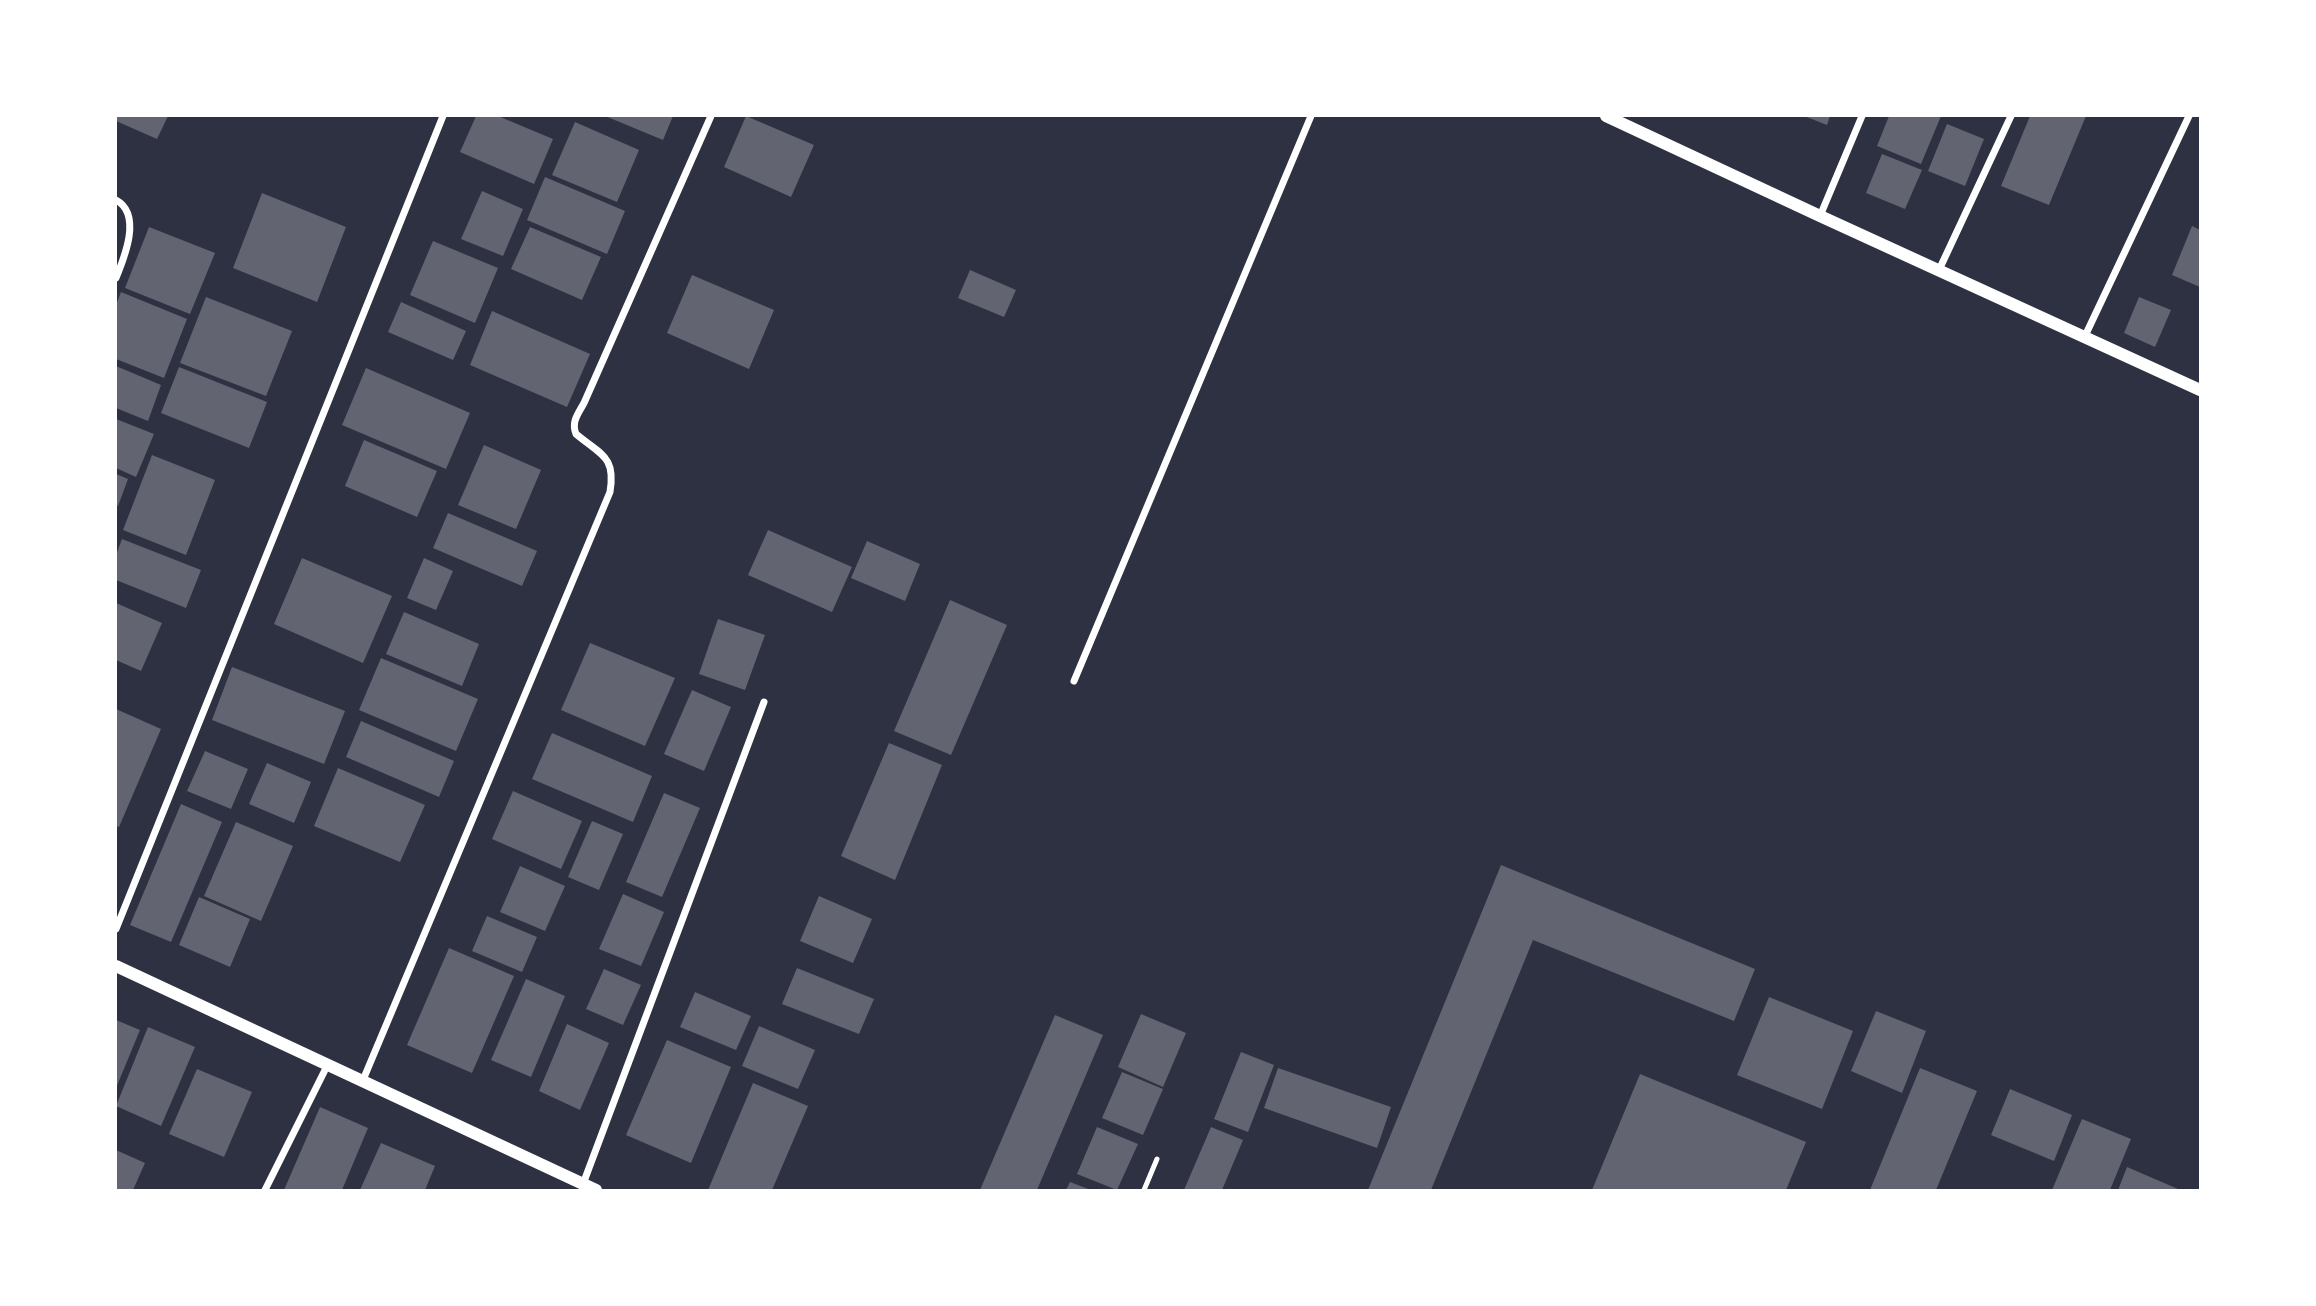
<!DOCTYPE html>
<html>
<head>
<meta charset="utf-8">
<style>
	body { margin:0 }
	#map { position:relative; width:2316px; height:1306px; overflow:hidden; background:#2d3142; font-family:Overpass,sans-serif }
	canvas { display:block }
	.frame { position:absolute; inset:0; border:117px solid #fff; pointer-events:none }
</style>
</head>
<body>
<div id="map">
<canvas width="2316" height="1306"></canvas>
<div class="frame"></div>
</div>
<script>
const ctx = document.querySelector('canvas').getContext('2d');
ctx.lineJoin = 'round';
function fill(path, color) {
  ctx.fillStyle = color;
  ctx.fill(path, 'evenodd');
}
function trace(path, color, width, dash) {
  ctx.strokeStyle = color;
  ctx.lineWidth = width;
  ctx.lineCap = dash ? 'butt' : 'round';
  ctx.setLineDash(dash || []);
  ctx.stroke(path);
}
const building = new Path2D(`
	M116,116h52l-11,23 -41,-18z
	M476,116h22l55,23 -19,45 -74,-32z
	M605,116h68l-10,24z
	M746,116l68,29 -23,52 -67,-30z
	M1804,116h26l-3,9z
	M1889,116h52l-20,48 -44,-18z
	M2030,116h56l-37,89 -48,-19z
	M575,122l64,28 -22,52 -65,-27z
	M1947,124l37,15 -19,47 -37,-15z
	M1882,154l40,16 -17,39 -39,-16z
	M545,177l80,34 -18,43 -80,-34z
	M482,191l41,18 -20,47 -42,-17z
	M262,193l84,34 -29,75 -84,-34z
	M2192,226l8,4v57l-28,-12z
	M149,227l66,26 -25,61 -65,-26z
	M530,227l71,30 -19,43 -71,-31z
	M433,241l65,27 -23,55 -65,-28z
	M970,270l46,20 -12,27 -46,-19z
	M692,275l82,35 -25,59 -82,-36z
	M121,292l66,27 -23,59 -48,-19v-54z
	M206,297l86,34 -26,65 -86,-33z
	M2139,297l32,13 -16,37 -31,-14z
	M401,302l65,29 -13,29 -65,-28z
	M492,311l98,43 -23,53 -97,-42z
	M116,366l45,19 -13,36 -32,-13z
	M179,367l88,35 -18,46 -88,-35z
	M366,368l104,45 -24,56 -104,-44z
	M116,419l38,15 -18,43 -20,-9z
	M364,440l73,31 -20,46 -72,-31z
	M484,445l57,25 -25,59 -58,-24z
	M152,455l63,25 -29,75 -63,-25z
	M116,474l12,5 -10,27 -2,-1z
	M448,513l89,38 -15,35 -89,-38z
	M768,530l84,37 -20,45 -84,-37z
	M122,539l79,31 -15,38 -70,-28v-25z
	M867,541l53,23 -15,37 -54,-23z
	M302,558l90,38 -29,67 -89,-39z
	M424,558l29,13 -17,39 -29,-12z
	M950,600l57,25 -56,130 -57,-24z
	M116,603l46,20 -21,48 -25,-11z
	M404,612l75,32 -17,42 -76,-32z
	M718,619l47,16 -20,55 -46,-16z
	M590,643l85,35 -30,68 -84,-36z
	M381,658l97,41 -22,52 -97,-41z
	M232,667l113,44 -21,53 -112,-44z
	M692,690l39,17 -27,64 -40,-17z
	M116,709l45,20 -42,98 -3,-1z
	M361,721l93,40 -15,36 -93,-40z
	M552,733l100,43 -19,46 -101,-43z
	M889,743l53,22 -47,115 -54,-24z
	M205,751l43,18 -17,40 -44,-18z
	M267,763l44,19 -17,41 -45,-19z
	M338,768l87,37 -25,57 -86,-36z
	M513,791l69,30 -21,48 -69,-30z
	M664,793l36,15 -38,89 -36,-15z
	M181,804l41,18 -51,120 -41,-17z
	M592,821l31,13 -24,56 -31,-13z
	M236,822l57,24 -32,75 -57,-25z
	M1501,865l254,104 -21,52 -201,-81 -102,250h-63z
	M520,866l45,20 -20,45 -45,-19z
	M623,894l41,18 -23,54 -42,-17z
	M819,896l53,23 -19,44 -53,-22z
	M199,897l51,22 -20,48 -51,-22z
	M487,916l50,21 -15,35 -50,-21z
	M449,948l65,28 -42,97 -65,-28z
	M797,968l77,31 -15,35 -77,-30z
	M604,969l37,16 -18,40 -37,-16z
	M526,979l39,17 -34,81 -40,-17z
	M695,992l56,24 -15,34 -56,-23z
	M1769,997l84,34 -31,78 -85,-34z
	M1876,1011l50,20 -24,62 -51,-22z
	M1141,1014l45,19 -23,54 -45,-20z
	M1055,1015l48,20 -66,155h-57z
	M116,1020l24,10 -24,58z
	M567,1024l42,19 -29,67 -41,-19z
	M759,1026l56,24 -17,39 -56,-23z
	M148,1027l47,20 -34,79 -45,-20z
	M667,1040l64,27 -40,96 -65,-28z
	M1241,1052l33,13 -26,67 -34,-13z
	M1278,1068l113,39 -14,41 -113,-40z
	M1920,1068l57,23 -41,99h-66z
	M197,1069l55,23 -28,65 -55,-23z
	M1122,1072l41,17 -20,46 -41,-17z
	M1640,1074l166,68 -20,48h-194z
	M753,1083l55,23 -36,84h-64z
	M2010,1089l62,26 -18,46 -63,-26z
	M320,1107l48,21 -26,62h-58z
	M2082,1119l49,20 -21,51h-58z
	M1097,1127l41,17 -21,46 -40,-16z
	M1211,1127l32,13 -21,50h-38z
	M381,1143l54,23 -10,24h-65z
	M116,1150l29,13 -12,27h-17z
	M2127,1167l51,22 -1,1h-59z
	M1070,1182l21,8h-25z`);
const service = new Path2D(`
	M1144,1190l13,-31`);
const minor = new Path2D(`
	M116,200c26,14 9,56 0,78
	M1820,216l42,-100
	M1939,270l72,-154
	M2085,336l104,-220
	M1074,681l237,-565
	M116,929l327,-813
	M363,1080l247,-588c6,-36 -9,-37 -34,-58 -5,-12 2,-20 8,-31l127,-287
	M583,1184l181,-482
	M265,1190l63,-126`);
const tertiary = new Path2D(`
	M1606,116l214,100 380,174
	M116,966l480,224`);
fill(building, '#626471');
trace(service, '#fff', 5);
trace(minor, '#fff', 7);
trace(tertiary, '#fff', 12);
</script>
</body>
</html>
